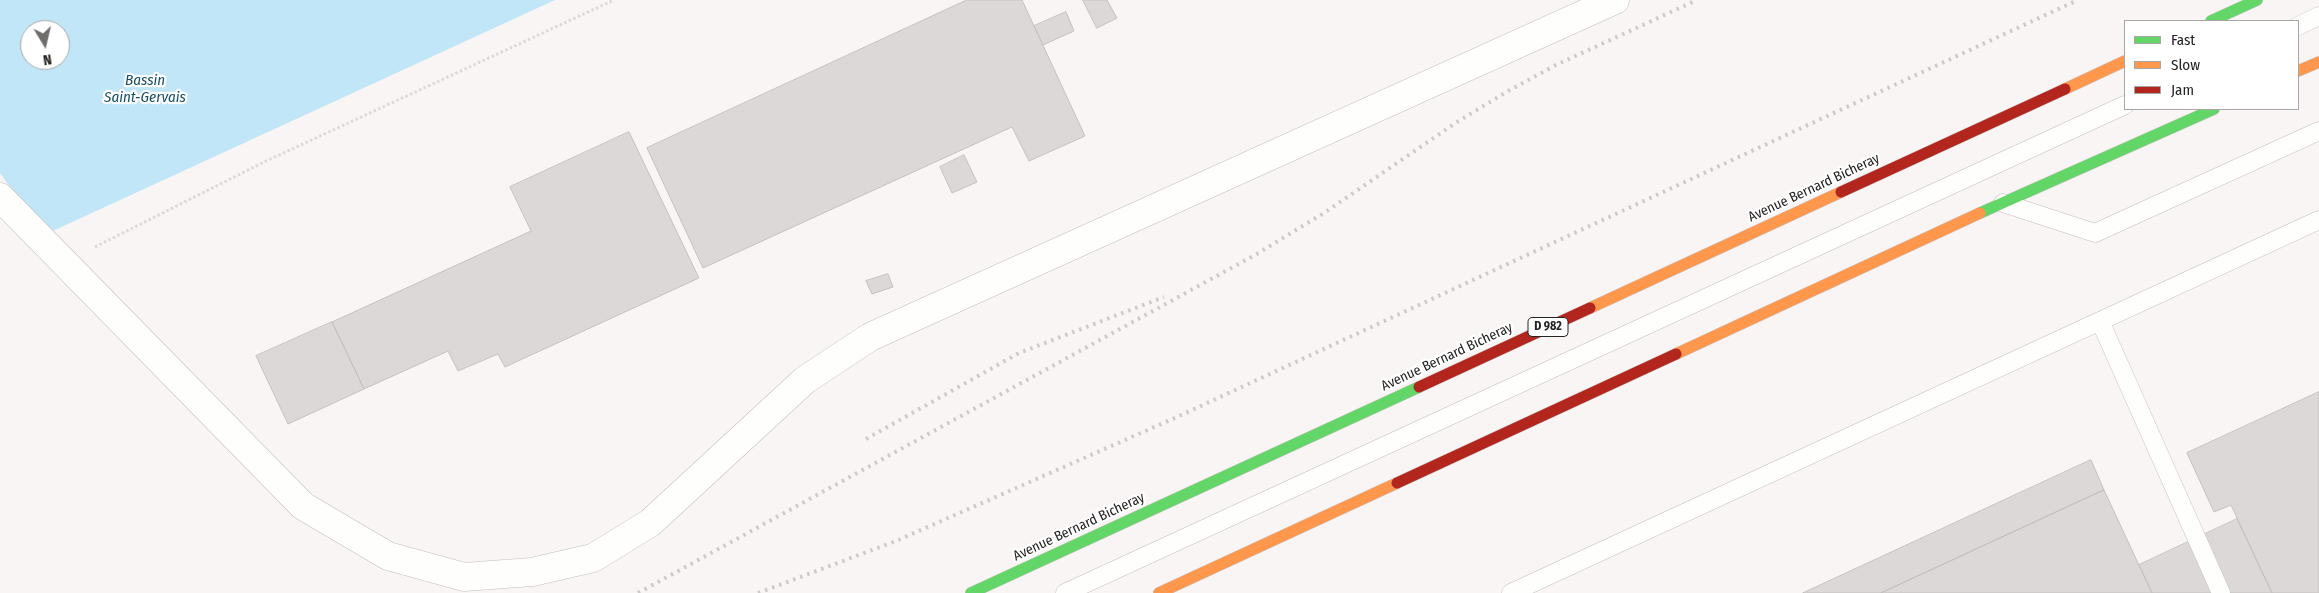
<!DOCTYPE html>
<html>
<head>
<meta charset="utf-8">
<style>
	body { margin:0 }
	#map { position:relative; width:2319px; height:593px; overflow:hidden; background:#f9f5f4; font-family:"Fira Sans Condensed",sans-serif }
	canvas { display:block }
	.legend { position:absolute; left:2124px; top:20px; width:175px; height:90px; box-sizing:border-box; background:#fff; border:1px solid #a8a7a7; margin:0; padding:6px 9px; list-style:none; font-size:15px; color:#252322 }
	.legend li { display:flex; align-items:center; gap:10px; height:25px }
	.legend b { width:25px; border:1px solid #a8a7a7 }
	.north { position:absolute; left:20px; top:20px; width:50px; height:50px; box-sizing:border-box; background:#fff; border:1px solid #a8a7a7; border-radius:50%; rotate:171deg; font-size:14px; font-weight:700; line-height:20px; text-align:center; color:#252322 }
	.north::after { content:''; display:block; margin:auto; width:18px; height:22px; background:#6f6c6c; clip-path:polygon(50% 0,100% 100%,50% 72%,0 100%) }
</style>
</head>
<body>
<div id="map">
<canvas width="2319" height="593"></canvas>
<ul class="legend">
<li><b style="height:6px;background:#63d668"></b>Fast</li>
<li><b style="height:6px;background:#ff974d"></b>Slow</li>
<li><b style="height:6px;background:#b3261e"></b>Jam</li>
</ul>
<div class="north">N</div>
</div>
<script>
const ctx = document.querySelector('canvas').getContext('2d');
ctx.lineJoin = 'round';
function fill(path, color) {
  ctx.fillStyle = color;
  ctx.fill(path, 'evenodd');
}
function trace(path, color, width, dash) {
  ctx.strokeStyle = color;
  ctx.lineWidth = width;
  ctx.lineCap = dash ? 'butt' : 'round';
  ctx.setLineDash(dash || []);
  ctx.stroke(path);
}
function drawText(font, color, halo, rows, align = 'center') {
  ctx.font = font + ' "Fira Sans Condensed",sans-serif';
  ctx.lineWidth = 4.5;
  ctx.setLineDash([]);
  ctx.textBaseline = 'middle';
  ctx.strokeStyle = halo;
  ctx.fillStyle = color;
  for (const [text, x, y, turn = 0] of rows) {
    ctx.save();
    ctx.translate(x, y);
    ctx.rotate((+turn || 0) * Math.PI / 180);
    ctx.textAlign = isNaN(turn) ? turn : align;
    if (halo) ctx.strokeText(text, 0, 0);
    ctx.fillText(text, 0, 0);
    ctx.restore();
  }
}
const water = new Path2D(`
	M0,0h555l-511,235 -44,-62zM30,30h30v30h-30z`);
const building = new Path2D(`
	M967,0h55l63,136 -56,25 -17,-34 -309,141 -56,-120z
	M1083,0h24l10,18 -20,10z
	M1066,12l8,19 -31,14 -9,-19z
	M629,132l70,146 -194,89 -7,-13 -40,17 -10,-20 -84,38 -32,-67 199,-91 -21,-44z
	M964,155l13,27 -25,11 -12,-26z
	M888,274l5,13 -21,7 -6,-13z
	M332,322l32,67 -76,35 -32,-68z
	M2319,392v201h-47l-41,-88 -17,7 -27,-59z
	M2091,460l13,30 -223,103h-78z
	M2104,490l48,103h-271z
	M2237,519l35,74h-120l-13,-28z`);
const path = new Path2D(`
	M95,247l169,-85 350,-162`);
const lane = new Path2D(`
	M2298,26l21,-10
	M2003,203l92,30 224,-102
	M2100,321l121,272
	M1065,593l1060,-488
	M1511,593l808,-373`);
const street = new Path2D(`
	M0,197l303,309 85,50 76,21 68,-5 61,-14 57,-35 155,-143 65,-43 745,-337`);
const fast = new Path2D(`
	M2211,21l46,-21
	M1980,213l234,-104
	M971,593l448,-206`);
const slow = new Path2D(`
	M2298,71l21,-9
	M2065,89l60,-28
	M1590,308l251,-116
	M1676,354l304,-141
	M1159,593l238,-110`);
const jam = new Path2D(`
	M1841,192l224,-103
	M1419,387l171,-79
	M1397,483l279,-129`);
const rail = new Path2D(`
	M866,439l153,-86 145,-56
	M638,593l617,-338 69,-42 133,-91 51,-31 48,-26 141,-65
	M758,593l138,-52 281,-124 901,-417`);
const shields = [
	[1548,327,40]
];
const shieldNames = [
	["D 982",1548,327]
];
const streetNames = [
	["Avenue Bernard Bicheray",1814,188,-25],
	["Avenue Bernard Bicheray",1447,357,-25],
	["Avenue Bernard Bicheray",1079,527,-25]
];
const waterNames = [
	["Bassin",145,81],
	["Saint-Gervais",145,98]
];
fill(water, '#c0e6f7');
fill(building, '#dbd8d7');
trace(building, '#c5c1c0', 1);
trace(lane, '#c2bfbe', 19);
trace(street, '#c2bfbe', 29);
trace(fast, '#c9c2c2', 12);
trace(slow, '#c9c2c2', 12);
trace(jam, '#c9c2c2', 12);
trace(path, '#dbdada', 3, [2.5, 2.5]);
trace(lane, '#fefefd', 18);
trace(street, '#fefefd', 28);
trace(fast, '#63d668', 11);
trace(slow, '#ff974d', 11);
trace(jam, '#b3261e', 11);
trace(rail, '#cccbcb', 4, [2.5, 5]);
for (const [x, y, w] of shields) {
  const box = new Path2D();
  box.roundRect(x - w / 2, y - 9.5, w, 19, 4);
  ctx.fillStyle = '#fff';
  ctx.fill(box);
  trace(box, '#252322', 1);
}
drawText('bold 12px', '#252322', null, shieldNames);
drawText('14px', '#252322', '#fff', streetNames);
drawText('italic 15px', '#154f65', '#fff', waterNames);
</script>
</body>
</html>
